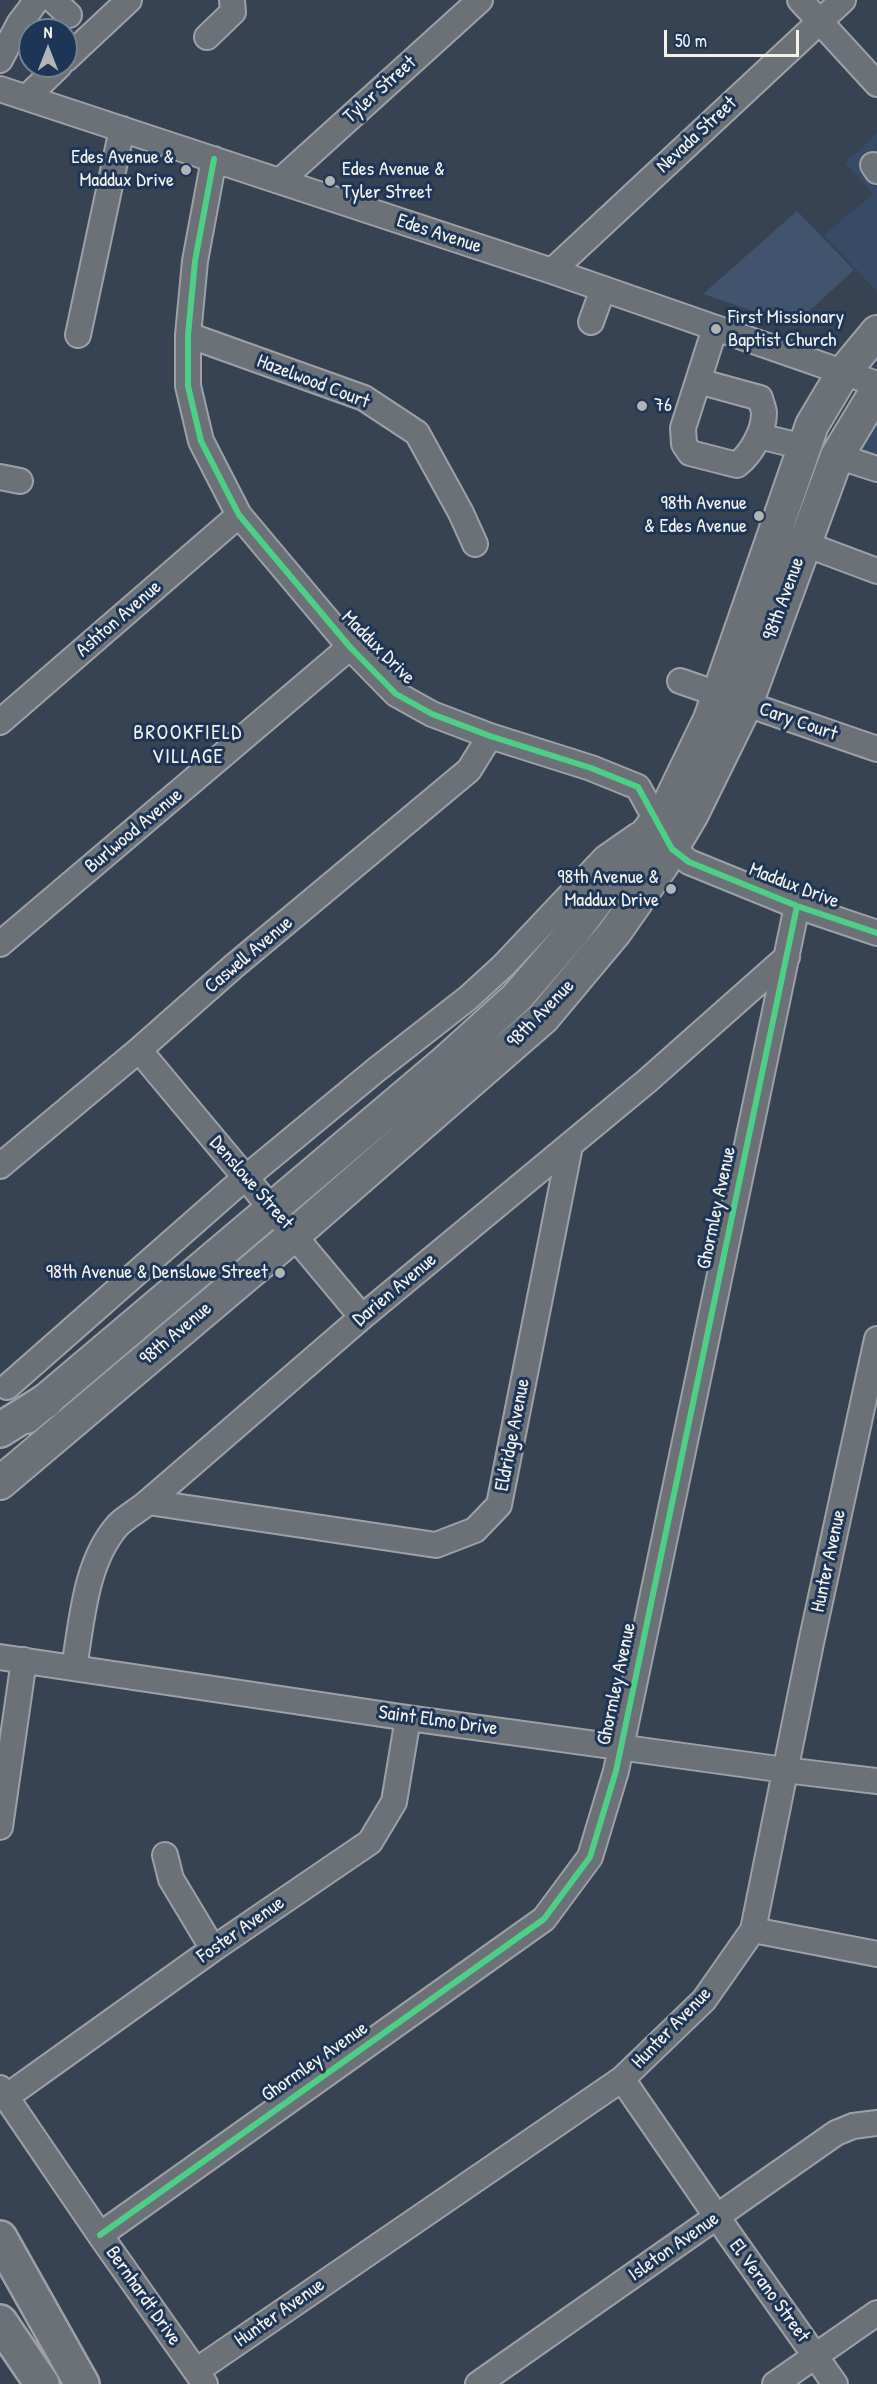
<!DOCTYPE html>
<html>
<head>
<meta charset="utf-8">
<style>
	body { margin:0 }
	#map { position:relative; width:877px; height:2384px; overflow:hidden; background:#374253; font-family:"Patrick Hand",sans-serif }
	canvas { display:block }
	.north { position:absolute; left:18px; top:18px; width:60px; height:60px; box-sizing:border-box; background:#1d3557; border:2px solid #738091; border-radius:50%; rotate:0deg; font-size:16px; font-weight:700; line-height:24px; text-align:center; color:#f4f1e8 }
	.north::after { content:''; display:block; margin:auto; width:21px; height:27px; background:#b2b4b4; clip-path:polygon(50% 0,100% 100%,50% 72%,0 100%) }
	.scale { position:absolute; left:664px; top:30px; width:135px; height:27px; box-sizing:border-box; border:3px solid #f4f1e8; border-top:0; padding-left:8px; font-size:18px; line-height:21px; white-space:nowrap; color:#f4f1e8; -webkit-text-stroke:4px #1d3557; paint-order:stroke }
</style>
</head>
<body>
<div id="map">
<canvas width="877" height="2384"></canvas>
<div class="north">N</div>
<div class="scale">50 m</div>
</div>
<script>
const ctx = document.querySelector('canvas').getContext('2d');
ctx.lineJoin = 'round';
function fill(path, color) {
  ctx.fillStyle = color;
  ctx.fill(path, 'evenodd');
}
function trace(path, color, width, dash) {
  ctx.strokeStyle = color;
  ctx.lineWidth = width;
  ctx.lineCap = dash ? 'butt' : 'round';
  ctx.setLineDash(dash || []);
  ctx.stroke(path);
}
function drawText(font, color, halo, rows, align = 'center') {
  ctx.font = font + ' "Patrick Hand",sans-serif';
  ctx.lineWidth = 6;
  ctx.setLineDash([]);
  ctx.textBaseline = 'middle';
  ctx.strokeStyle = halo;
  ctx.fillStyle = color;
  for (const [text, x, y, turn = 0] of rows) {
    ctx.save();
    ctx.translate(x, y);
    ctx.rotate((+turn || 0) * Math.PI / 180);
    ctx.textAlign = isNaN(turn) ? turn : align;
    if (halo) ctx.strokeText(text, 0, 0);
    ctx.fillText(text, 0, 0);
    ctx.restore();
  }
}
const built = new Path2D(`
	M877,133v159l-53,-57 49,-41 -28,-31z
	M877,421v62l-24,-7 18,-52z`);
const green = new Path2D(`
	M797,211l57,59 -60,55 -91,-31z`);
const minor = new Path2D(`
	M53,0l16,15
	M800,0l77,84
	M207,37l26,-25 -1,-12
	M66,59l63,-59
	M0,60l19,-36 18,-24
	M0,89l552,182 325,113
	M27,97l32,-31
	M214,159l-19,102 -7,74v51l13,55 38,74 111,132 46,47 36,20 58,22 101,32 47,19 34,62 17,13 108,44 80,27
	M873,165l4,6
	M280,181l200,-181
	M552,271l291,-271
	M591,322l12,-33
	M78,335l44,-206
	M188,335l176,63 53,35 44,80 14,31
	M698,381l62,17c1,5 4,11 4,15 0,19 -13,41 -27,52l-47,-12 -6,-9 -1,-16 32,-100
	M759,436l45,11
	M837,456l40,13
	M0,477l20,4
	M773,532l104,39
	M680,681l197,68
	M0,722l239,-207
	M0,944l350,-297
	M139,1050l223,267
	M0,1166l139,-116 95,-84 235,-196 21,-34
	M7,1387l225,-198 144,-119 92,-72 35,-32 102,-108 33,-23
	M148,1502l288,43 39,-15 24,-25 71,-359
	M0,1657l408,61 377,52 92,11
	M74,1668c8,-47 11,-106 44,-143 8,-8 21,-15 30,-23l214,-185 285,-236 140,-124
	M0,1827l24,-167
	M165,1855l6,24 42,70
	M753,1930l124,24
	M622,2079l95,138 118,167
	M0,2088l100,147 105,149
	M6,2097l207,-148 157,-107 24,-40 14,-84
	M100,2235l444,-316 46,-62 26,-86 181,-865
	M196,2371l426,-292 82,-79 49,-70 58,-287 66,-304
	M478,2384l358,-251 17,-7 24,-3
	M775,2384l102,-71`);
const major = new Path2D(`
	M26,1417l417,-353 74,-67 57,-66 95,-127 41,-85 102,-294 31,-52 34,-41
	M0,1483l295,-249 248,-216 72,-86 47,-67 30,-51 54,-110 91,-248 40,-66`);
const highway = new Path2D(`
	M0,1430l46,-29
	M0,2238l82,146
	M0,2322l42,62`);
const cycleway = new Path2D(`
	M214,159l-19,102 -7,74v51l13,55 38,74 111,132 46,47 36,20 58,22 101,32 47,19 34,62 17,13 108,44 80,27
	M100,2235l444,-316 46,-62 26,-86 181,-865`);
const markers = [
	[186,170,6,"#b2b4b4"],
	[330,181,6,"#b2b4b4"],
	[716,329,6,"#b2b4b4"],
	[642,406,6,"#b2b4b4"],
	[759,516,6,"#b2b4b4"],
	[671,889,6,"#b2b4b4"],
	[280,1273,6,"#b2b4b4"]
];
const streetNames = [
	["Tyler Street",380,90,-42],
	["Nevada Street",697,135,-43],
	["Edes Avenue",439,234,18],
	["Hazelwood Court",313,382,21],
	["98th Avenue",784,599,-70],
	["Ashton Avenue",119,619,-41],
	["Maddux Drive",378,648,45],
	["Cary Court",798,722,19],
	["Burlwood Avenue",134,831,-40],
	["Maddux Drive",794,886,21],
	["Caswell Avenue",249,955,-40],
	["98th Avenue",541,1014,-46],
	["Denslowe Street",251,1183,49],
	["Ghormley Avenue",717,1208,-78],
	["Darien Avenue",395,1290,-40],
	["98th Avenue",176,1334,-40],
	["Eldridge Avenue",513,1435,-79],
	["Hunter Avenue",829,1561,-78],
	["Ghormley Avenue",617,1684,-78],
	["Saint Elmo Drive",438,1721,8],
	["Foster Avenue",241,1930,-35],
	["Hunter Avenue",672,2028,-46],
	["Ghormley Avenue",315,2062,-35],
	["Isleton Avenue",674,2247,-35],
	["El Verano Street",769,2291,54],
	["Bernhardt Drive",143,2296,55],
	["Hunter Avenue",280,2313,-35]
];
const poiNames = [
	["Edes Avenue &",174,158],
	["Maddux Drive",174,181],
	["Edes Avenue &",342,170,"left"],
	["Tyler Street",342,193,"left"],
	["First Missionary",728,318,"left"],
	["Baptist Church",728,341,"left"],
	["76",654,406,"left"],
	["98th Avenue",747,504],
	["& Edes Avenue",747,527],
	["98th Avenue &",659,878],
	["Maddux Drive",659,901],
	["98th Avenue & Denslowe Street",268,1273]
];
const neighbourhoodNames = [
	["BROOKFIELD",188,733],
	["VILLAGE",188,757]
];
fill(built, '#374b66');
fill(green, '#42546d');
trace(minor, '#9da1a7', 28);
trace(major, '#9da1a7', 36);
trace(highway, '#9da1a7', 38);
trace(minor, '#6c7177', 24);
trace(major, '#6c7177', 32);
trace(highway, '#6c7177', 33);
trace(cycleway, '#4dcf88', 6);
for (const [x, y, r, color] of markers) {
  const dot = new Path2D();
  dot.arc(x, y, r, 0, 2 * Math.PI);
  ctx.fillStyle = color;
  ctx.fill(dot);
  trace(dot, '#1d3557', 2);
}
drawText('20px', '#f4f1e8', '#1d3557', streetNames);
drawText('20px', '#f4f1e8', '#1d3557', poiNames, 'right');
ctx.letterSpacing = '1.5px';
drawText('21px', '#f4f1e8', '#1d3557', neighbourhoodNames);
ctx.letterSpacing = '0px';
</script>
</body>
</html>
